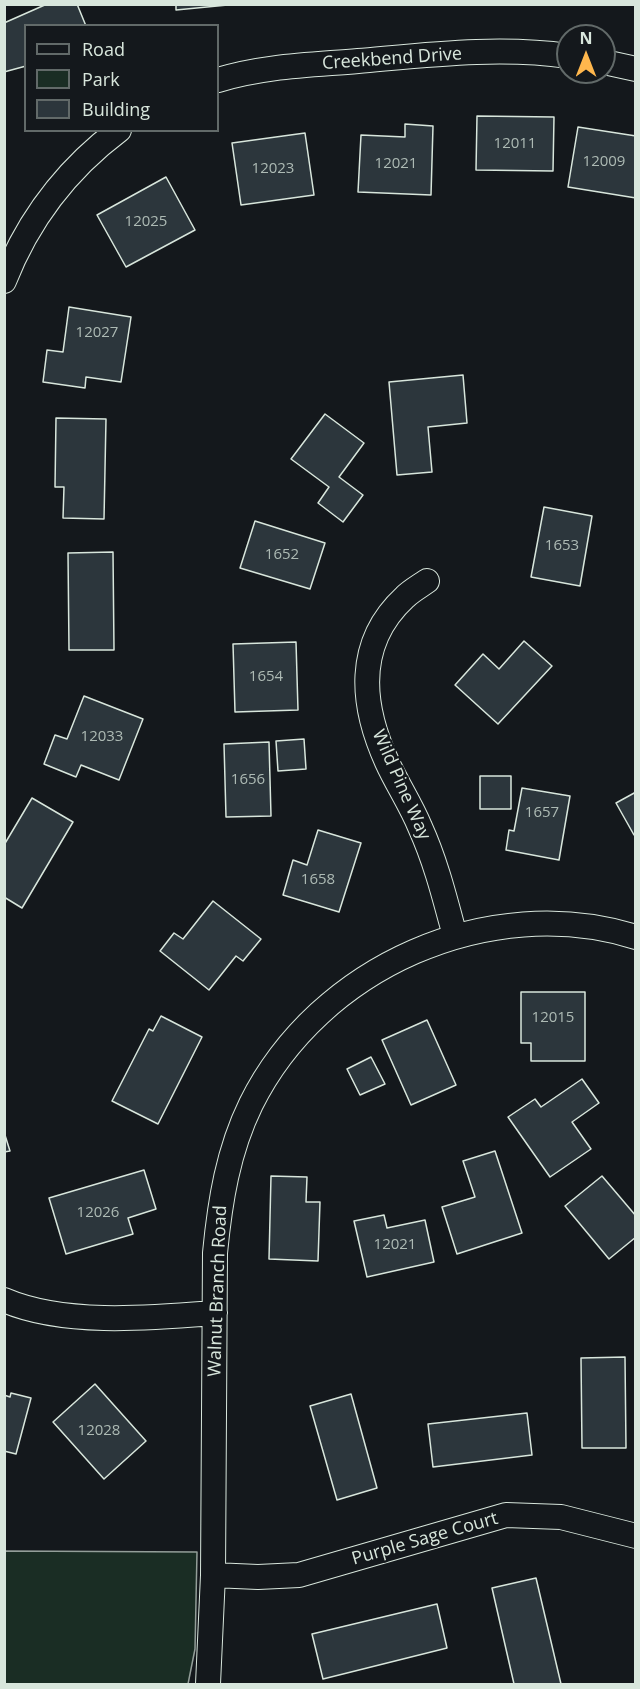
<!DOCTYPE html>
<html>
<head>
<meta charset="utf-8">
<style>
	body { margin:0 }
	#map { position:relative; width:640px; height:1689px; overflow:hidden; background:#14181c; font-family:"Open Sans",sans-serif }
	canvas { display:block }
	.frame { position:absolute; inset:0; border:6px solid #d8e6dc; pointer-events:none }
	.legend { position:absolute; left:24px; top:24px; width:195px; height:108px; box-sizing:border-box; background:#14181c; border:2px solid #626a69; margin:0; padding:8px 10px; list-style:none; font-size:18px; color:#d8e6dc }
	.legend li { display:flex; align-items:center; gap:12px; height:30px }
	.legend b { width:30px; border:2px solid #626a69 }
	.north { position:absolute; left:556px; top:24px; width:60px; height:60px; box-sizing:border-box; background:#14181c; border:2px solid #626a69; border-radius:50%; rotate:0deg; font-size:16px; font-weight:700; line-height:24px; text-align:center; color:#d8e6dc }
	.north::after { content:''; display:block; margin:auto; width:21px; height:27px; background:#ffb74d; clip-path:polygon(50% 0,100% 100%,50% 72%,0 100%) }
</style>
</head>
<body>
<div id="map">
<canvas width="640" height="1689"></canvas>
<div class="frame"></div>
<ul class="legend">
<li><b style="height:8px;background:#14181c"></b>Road</li>
<li><b style="height:16px;background:#1a2d24"></b>Park</li>
<li><b style="height:16px;background:#2c363c"></b>Building</li>
</ul>
<div class="north">N</div>
</div>
<script>
const ctx = document.querySelector('canvas').getContext('2d');
ctx.lineJoin = 'round';
function fill(path, color) {
  ctx.fillStyle = color;
  ctx.fill(path, 'evenodd');
}
function trace(path, color, width, dash) {
  ctx.strokeStyle = color;
  ctx.lineWidth = width;
  ctx.lineCap = dash ? 'butt' : 'round';
  ctx.setLineDash(dash || []);
  ctx.stroke(path);
}
function drawText(font, color, halo, rows, align = 'center') {
  ctx.font = font + ' "Open Sans",sans-serif';
  ctx.lineWidth = 4.5;
  ctx.setLineDash([]);
  ctx.textBaseline = 'middle';
  ctx.strokeStyle = halo;
  ctx.fillStyle = color;
  for (const [text, x, y, turn = 0] of rows) {
    ctx.save();
    ctx.translate(x, y);
    ctx.rotate((+turn || 0) * Math.PI / 180);
    ctx.textAlign = isNaN(turn) ? turn : align;
    if (halo) ctx.strokeText(text, 0, 0);
    ctx.fillText(text, 0, 0);
    ctx.restore();
  }
}
const green = new Path2D(`
	M5,1551l192,1 -2,97 -7,35h-183z`);
const building = new Path2D(`
	M47,4h30l9,22h-60v40l-22,6v-49z
	M176,4h62l-62,6z
	M477,116l77,1 -1,54 -77,-1z
	M405,124l28,2 -2,69 -73,-3 3,-57 44,2z
	M578,127l58,9v62l-68,-11z
	M305,133l9,62 -73,10 -9,-62z
	M166,177l29,53 -69,37 -29,-52z
	M69,307l62,10 -10,65 -35,-5 -1,11 -42,-6 4,-32 16,2z
	M463,375l4,48 -39,4 4,45 -35,3 -8,-93z
	M325,414l39,29 -25,34 24,18 -20,27 -25,-19 11,-16 -38,-28z
	M56,418l50,1 -2,100 -41,-1 1,-31h-9z
	M544,507l48,9 -12,70 -49,-9z
	M255,521l70,22 -15,46 -70,-21z
	M113,552l1,98h-45l-1,-97z
	M524,641l28,25 -54,58 -43,-39 28,-31 16,15z
	M296,642l2,68 -63,2 -2,-68z
	M84,696l59,23 -24,61 -38,-15 -5,12 -32,-13 11,-29 12,4z
	M304,739l2,30 -28,2 -2,-30z
	M269,742l2,74 -45,1 -2,-73z
	M480,776h31v33h-31z
	M522,788l48,8 -11,64 -53,-10 3,-20 5,1z
	M636,792v43h-2l-18,-32z
	M32,798l41,24 -51,86 -18,-11v-52z
	M318,830l43,13 -22,69 -56,-17 10,-35 14,5z
	M213,901l48,38 -18,22 -7,-5 -27,34 -49,-39 14,-18 9,6z
	M521,992h64v69h-54v-18h-10z
	M161,1016l41,21 -44,87 -46,-23 37,-72 4,2z
	M427,1020l29,65 -45,20 -29,-65z
	M371,1057l14,27 -25,11 -13,-26z
	M582,1079l17,24 -27,19 19,27 -41,28 -42,-60 27,-18 6,8z
	M4,1132l6,19 -6,1z
	M495,1151l27,82 -65,21 -15,-47 33,-10 -12,-36z
	M144,1170l12,39 -28,9 5,16 -67,20 -17,-56z
	M271,1176l36,1 -1,25h14l-2,59 -49,-2z
	M602,1176l34,40v21l-27,22 -44,-53z
	M384,1215l3,13 38,-8 9,42 -67,15 -13,-56z
	M625,1357l1,91h-44l-1,-90z
	M95,1384l51,57 -42,38 -51,-57z
	M11,1393l20,5 -15,56 -12,-3v-56l6,2z
	M351,1394l26,94 -40,12 -27,-94z
	M527,1413l5,42 -99,12 -5,-43z
	M536,1578l25,106h-47l-22,-96z
	M437,1604l10,44 -124,31 -11,-45z`);
const minor = new Path2D(`
	M604,62l32,7
	M218,80c45,-14 93,-15 140,-19 69,-6 141,-15 210,-5
	M4,281c24,-61 63,-112 115,-151
	M427,581c-7,5 -16,10 -22,16 -50,46 -44,108 -18,165 10,22 24,43 33,65 16,35 25,72 35,109
	M4,1300c60,26 147,18 211,13
	M213,1575l45,2 41,-2 207,-60 55,2 75,19
	M208,1684l5,-109 2,-322c5,-52 13,-102 36,-149 68,-137 238,-213 385,-167`);
const numberNames = [
	["12011",515,144],
	["12009",604,162],
	["12021",396,164],
	["12023",273,169],
	["12025",146,222],
	["12027",97,333],
	["1653",562,546],
	["1652",282,555],
	["1654",266,677],
	["12033",102,737],
	["1656",248,780],
	["1657",542,813],
	["1658",318,880],
	["12015",553,1018],
	["12026",98,1213],
	["12021",395,1245],
	["12028",99,1431]
];
const streetNames = [
	["Creekbend Drive",392,59,-4],
	["Wild Pine Way",401,785,66],
	["Walnut Branch Road",218,1291,-88],
	["Purple Sage Court",425,1539,-16]
];
fill(green, '#1a2d24');
trace(green, '#939e99', 1.5);
fill(building, '#2c363c');
trace(building, '#d8e6dc', 1.5);
trace(minor, '#d8e6dc', 26);
trace(minor, '#14181c', 24);
drawText('15px', '#adbab4', null, numberNames);
drawText('18px', '#d8e6dc', '#14181c', streetNames);
</script>
</body>
</html>
